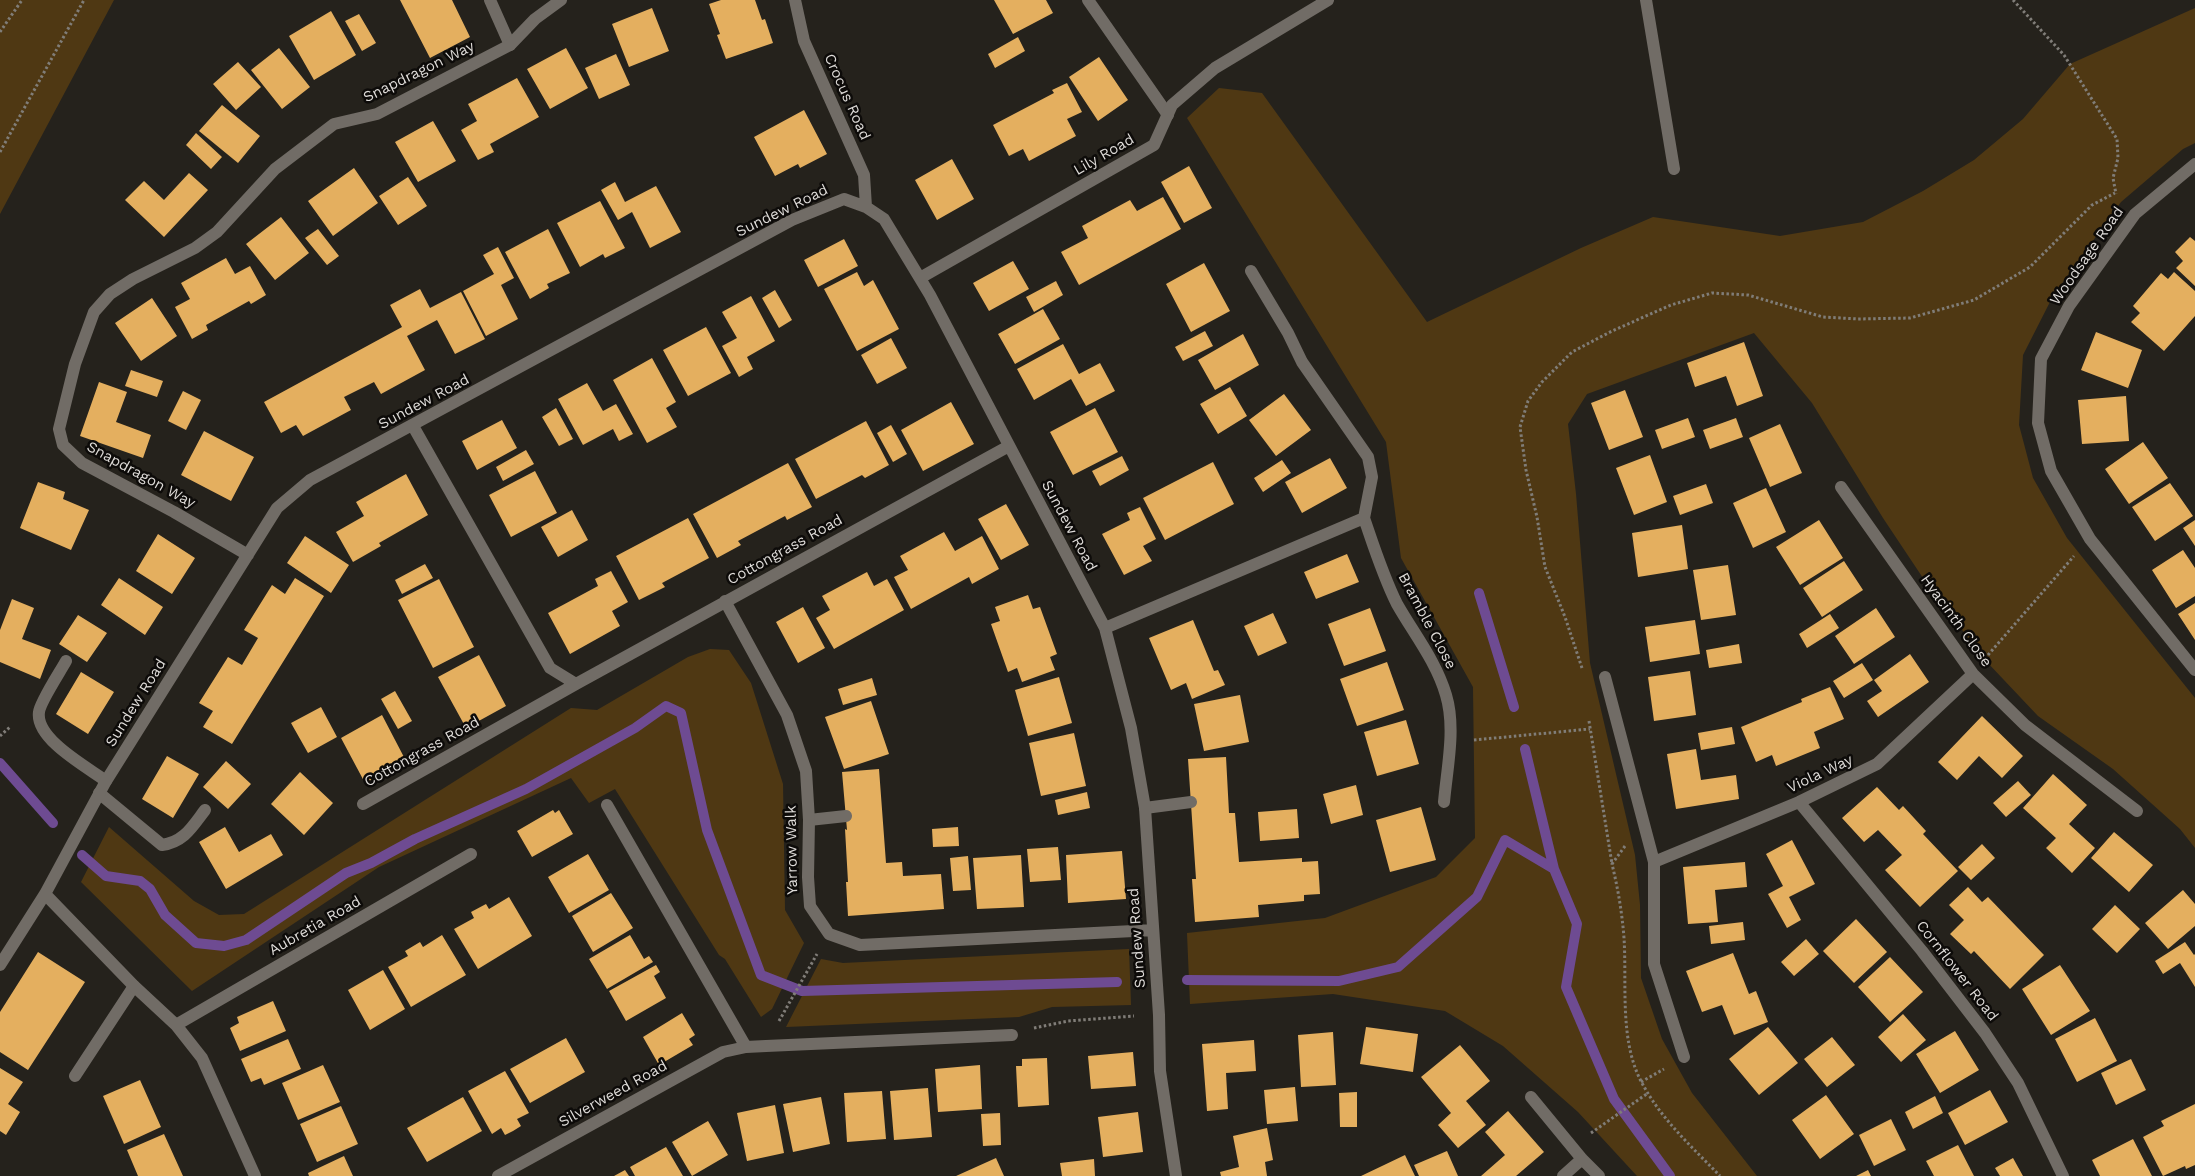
<!DOCTYPE html>
<html>
<head>
<meta charset="utf-8">
<style>
	body { margin:0 }
	canvas { display:block; background:#25221c }
</style>
</head>
<body>
<canvas width="2195" height="1176"></canvas>
<script>
const ctx = document.querySelector('canvas').getContext('2d');
ctx.lineJoin = 'round';
function fill(path, color) {
  ctx.fillStyle = color;
  ctx.fill(path, 'evenodd');
}
function trace(path, color, width, dash) {
  ctx.strokeStyle = color;
  ctx.lineWidth = width;
  ctx.lineCap = dash ? 'butt' : 'round';
  ctx.setLineDash(dash || []);
  ctx.stroke(path);
}
function drawText(font, color, halo, rows, align = 'center') {
  ctx.font = font + ' "Work Sans",sans-serif';
  ctx.lineWidth = 5;
  ctx.setLineDash([]);
  ctx.textBaseline = 'middle';
  ctx.strokeStyle = halo;
  ctx.fillStyle = color;
  for (const [text, x, y, turn = 0] of rows) {
    ctx.save();
    ctx.translate(x, y);
    ctx.rotate((+turn || 0) * Math.PI / 180);
    ctx.textAlign = isNaN(turn) ? turn : align;
    if (halo) ctx.strokeText(text, 0, 0);
    ctx.fillText(text, 0, 0);
    ctx.restore();
  }
}
const green = new Path2D(`
	M0,0h114l-114,214z
	M2195,8v135l-12,6 -62,53 -68,94 -30,59 -4,70 14,53 34,60 128,160v150l-15,-19 -67,-60 -75,-53 -52,-55 -57,-74 -46,-69 -71,-115 -58,-70 -167,61 -19,30 8,70 14,169 45,192 5,50 1,73 21,61 30,54 65,83h-120l-59,-64 -75,-66 -58,-35 -112,-17 -143,10 -3,-71 138,-15 111,-41 39,-39 -2,-151 -72,-129 -15,-116 -199,-324 32,-30 43,5 165,229 154,-74 72,-31 127,19 83,-14 60,-31 51,-31 49,-41 47,-55z
	M710,649l19,1 22,33 32,101 2,126 19,33 -32,66 -11,8 -36,-58 -6,-4 -104,-166 -26,14 -18,-25 -192,89 -187,124 -111,-109 28,-55 85,74 25,14 25,-1 327,-206 26,2 91,-53z
	M1129,949l2,56 -79,2 -33,10 -233,10 35,-68 22,4z`);
const stream = new Path2D(`
	M1479,593l35,114
	M1525,749l29,120
	M0,763l53,60
	M82,855l24,21 34,5 10,8 15,26 31,28 28,3 22,-6 100,-67 25,-10 44,-24 111,-50 109,-61 31,-22 15,7 26,117 54,145 41,16 315,-9
	M1187,980l152,1 59,-14 79,-70 28,-57 49,29 23,55 -11,63 48,112 56,77`);
const building = new Path2D(`
	M400,0h52l18,37 -40,21z
	M721,0h34l7,20 3,-1 8,24 -47,16 -9,-24 3,-1 -11,-30z
	M994,0h52l7,13 -40,21z
	M652,8l17,43 -40,16 -17,-43z
	M331,11l25,44 -42,25 -25,-44z
	M359,14l17,29 -14,8 -17,-30z
	M1018,37l7,14 -30,17 -7,-14z
	M279,48l31,39 -28,22 -31,-39z
	M566,48l22,40 -38,21 -23,-40z
	M616,54l14,31 -31,14 -14,-31z
	M1099,57l29,43 -30,21 -29,-44z
	M238,62l23,25 -25,23 -23,-26z
	M517,78l22,39 -49,27 4,8 -16,8 -17,-30 16,-9 -9,-17z
	M1067,83l15,29 -15,7 9,17 -47,25 -6,-12 -14,7 -16,-31 61,-32 -2,-3z
	M222,105l38,31 -22,27 -39,-32z
	M804,110l23,44 -27,14 -2,-4 -23,12 -21,-39z
	M433,121l23,40 -38,21 -23,-40z
	M196,133l26,24 -11,12 -25,-24z
	M952,159l22,40 -37,21 -22,-40z
	M1189,166l23,42 -28,15 -23,-41z
	M354,168l24,35 -45,33 -25,-35z
	M189,173l19,17 -44,47 -39,-37 19,-19 20,19z
	M408,177l19,29 -29,19 -19,-29z
	M615,182l10,20 31,-16 25,46 -31,16 -18,-36 -14,8 -17,-30z
	M1163,197l18,32 -102,56 -18,-33 27,-14 -6,-12 48,-26 7,11z
	M600,201l25,47 -20,10 -2,-4 -23,13 -23,-44z
	M281,217l28,36 -34,27 -29,-36z
	M318,229l21,27 -12,9 -22,-27z
	M548,229l22,44 -23,11 2,4 -19,11 -25,-47z
	M2190,237l5,4v45l-19,-18 7,-7 -8,-9z
	M844,239l14,27 -40,21 -14,-27z
	M498,247l16,31 -13,7 17,34 -32,17 -23,-45 31,-17 -11,-19z
	M226,258l9,16 15,-8 16,29 -15,9 -2,-3 -43,24 2,5 -16,9 -17,-32 15,-8 -9,-16z
	M1013,261l16,28 -40,22 -16,-28z
	M1204,263l26,48 -39,21 -25,-48z
	M857,272l7,14 9,-6 26,49 -42,22 -33,-62z
	M2174,272l21,19v25l-31,35 -33,-29 9,-9 -7,-7 28,-33 7,6z
	M1056,281l7,14 -29,17 -8,-15z
	M420,289l10,19 31,-16 24,47 -30,15 -18,-34 -30,16 18,34 -44,24 -7,-12 -30,15 7,13 -48,26 -7,-11 -15,8 -17,-31 138,-75 -12,-22z
	M775,290l17,30 -13,8 -17,-30z
	M751,296l24,45 -28,16 6,12 -14,8 -17,-31 15,-8 -15,-26z
	M152,298l25,38 -36,25 -26,-38z
	M1043,309l17,30 -45,25 -17,-30z
	M706,327l25,46 -43,23 -25,-46z
	M1205,331l8,15 -30,15 -8,-14z
	M2096,332l46,18 -14,38 -47,-18z
	M1243,334l16,31 -44,25 -17,-30z
	M891,338l16,30 -30,16 -16,-29z
	M1744,342l19,54 -26,10 -11,-30 -31,11 -8,-24z
	M1063,344l16,30 21,-11 15,28 -29,15 -15,-27 -37,21 -17,-31z
	M652,358l24,44 -10,6 11,19 -30,16 -34,-63z
	M131,370l32,11 -6,16 -32,-11z
	M99,382l28,10 -11,30 35,13 -8,23 -63,-22z
	M587,383l16,28 13,-7 17,30 -14,7 -6,-12 -30,16 -25,-46z
	M1230,387l17,29 -29,18 -18,-30z
	M1625,390l18,47 -34,13 -18,-47z
	M183,391l18,9 -15,30 -18,-9z
	M1284,394l27,36 -35,26 -27,-36z
	M2126,396l3,45 -47,3 -4,-44z
	M951,402l23,42 -51,27 -22,-41z
	M556,408l17,31 -14,7 -17,-29z
	M1095,408l23,44 -45,23 -23,-43z
	M1688,418l7,19 -33,12 -7,-19z
	M1736,418l7,19 -33,12 -7,-19z
	M502,420l15,28 -40,22 -15,-29z
	M866,421l23,44 -24,13 -3,-3 -46,24 -21,-40z
	M1780,424l22,49 -32,14 -21,-49z
	M891,425l16,29 -14,8 -16,-29z
	M204,431l50,26 -23,44 -50,-26z
	M2143,442l25,36 -39,26 -24,-35z
	M526,450l8,14 -31,17 -7,-14z
	M1650,455l17,47 -33,13 -18,-47z
	M1122,456l7,14 -29,16 -8,-15z
	M1330,458l17,30 -45,25 -17,-31z
	M1282,460l9,13 -28,19 -9,-14z
	M1213,462l21,42 -69,36 -22,-42z
	M788,463l24,44 -25,13 -2,-4 -47,25 3,4 -24,13 -24,-44z
	M535,471l22,42 -46,24 -22,-42z
	M406,474l22,41 -49,28 2,3 -28,16 -17,-30 28,-16 -8,-14z
	M38,482l27,10 -2,7 26,11 -18,40 -51,-22z
	M2170,483l23,33 -38,25 -23,-34z
	M1706,484l7,19 -33,12 -7,-19z
	M1766,488l20,44 -33,16 -20,-45z
	M1006,504l23,41 -28,15 -23,-41z
	M1140,507l16,32 -13,7 9,15 -28,14 -22,-41 28,-14 -3,-7z
	M572,510l16,30 -30,17 -17,-30z
	M688,518l21,40 -47,25 3,4 -26,13 -23,-44z
	M1819,520l24,38 -43,27 -24,-38z
	M2195,520v26l-12,-18z
	M1682,525l6,44 -50,8 -6,-44z
	M944,532l11,19 27,-15 17,33 -27,15 -3,-7 -58,32 -17,-32 14,-7 -8,-14z
	M158,534l37,24 -23,36 -36,-23z
	M305,536l44,29 -18,28 -44,-30z
	M2183,550l12,18v28l-19,12 -24,-38z
	M1347,554l12,28 -43,17 -12,-27z
	M1844,561l19,29 -41,27 -19,-29z
	M425,564l8,14 -31,16 -7,-14z
	M1728,565l8,50 -35,5 -8,-50z
	M611,571l17,31 -16,9 8,15 -50,28 -22,-41 50,-27 -3,-7z
	M867,572l7,14 13,-7 17,31 -70,39 -18,-31 14,-8 -8,-14z
	M119,578l44,29 -18,28 -44,-30z
	M295,578l29,18 -92,148 -29,-17 10,-16 -14,-8 29,-46 14,8 16,-27 -14,-8 28,-45 13,9z
	M439,579l35,68 -41,21 -35,-68z
	M1028,595l5,14 7,-2 17,47 -7,3 5,13 -33,12 -5,-14 -9,4 -17,-48 9,-3 -5,-14z
	M12,599l22,9 -12,31 29,11 -11,29 -40,-17v-32z
	M2195,603v37l-17,-26z
	M803,607l22,41 -27,15 -22,-41z
	M1370,608l16,43 -42,15 -16,-42z
	M1876,608l19,29 -41,27 -19,-28z
	M1273,613l14,30 -29,13 -14,-30z
	M1830,614l9,14 -32,20 -8,-14z
	M78,615l29,18 -20,29 -28,-18z
	M1193,620l21,51 4,-1 7,15 -33,14 -6,-16 -15,7 -22,-52z
	M1695,620l5,34 -50,8 -5,-35z
	M1739,644l3,19 -33,5 -3,-18z
	M1910,654l19,28 -51,35 -11,-16 15,-10 -8,-11z
	M479,655l27,51 -40,22 -28,-51z
	M1387,662l17,48 -47,16 -17,-47z
	M1862,663l11,17 -29,18 -11,-17z
	M1690,671l6,44 -42,6 -6,-44z
	M81,672l33,20 -26,42 -32,-20z
	M1059,677l13,46 -44,13 -13,-46z
	M872,678l5,17 -34,10 -5,-16z
	M1830,687l14,32 -30,13 6,16 -44,18 -4,-11 -16,7 -15,-35 61,-25 -1,-3z
	M395,691l17,30 -14,8 -17,-30z
	M1240,695l9,47 -45,9 -10,-47z
	M871,701l18,53 -45,15 -19,-52z
	M321,707l16,30 -29,16 -17,-30z
	M382,715l24,46 -41,22 -24,-45z
	M1982,716l41,40 -21,22 -23,-22 -22,24 -19,-18z
	M1406,720l13,44 -42,12 -13,-44z
	M1732,727l3,17 -34,6 -3,-17z
	M1074,733l12,53 -45,10 -12,-53z
	M1696,749l5,31 35,-5 3,24 -63,10 -9,-55z
	M167,756l32,18 -26,44 -31,-19z
	M1226,757l3,56h6l4,49 63,-4v4l16,-1 2,33 -16,1v6l-46,4 1,12 -64,5 -3,-43h4l-8,-120z
	M226,761l25,23 -23,25 -25,-22z
	M879,769l7,94 16,-1 1,14 38,-2 3,35 -96,7 -2,-34h2l-3,-53 2,1 -5,-58z
	M300,772l33,31 -29,32 -33,-31z
	M2053,774l34,31 -18,19 26,24 -23,25 -26,-25 10,-10 -33,-30z
	M2018,781l13,14 -25,22 -13,-14z
	M1356,785l7,30 -32,9 -8,-30z
	M1877,787l22,23 4,-4 23,25 -3,3 35,37 -38,36 -35,-37 17,-15 -24,-25 -14,12 -22,-24z
	M1087,792l3,16 -32,7 -3,-15z
	M1421,807l15,53 -46,12 -14,-52z
	M1297,809l2,29 -39,3 -2,-29z
	M553,810l2,3 4,-3 14,24 -41,23 -15,-26z
	M225,827l14,25 32,-18 12,21 -57,34 -27,-47z
	M958,827l1,19 -26,1 -1,-18z
	M2114,832l39,33 -24,27 -38,-34z
	M1792,840l23,44 -26,13 12,23 -14,8 -19,-34 15,-8 -17,-32z
	M1982,844l13,14 -24,22 -13,-13z
	M1058,847l3,33 -31,2 -3,-33z
	M1122,851l4,48 -58,4 -2,-48z
	M588,854l21,36 -40,23 -21,-36z
	M1021,855l3,52 -47,2 -4,-51z
	M968,856l3,34 -18,1 -3,-33z
	M1745,862l2,25 -32,3 3,32 -30,2 -5,-57z
	M1968,887l14,15 6,-5 56,58 -34,34 -36,-38 -3,3 -21,-20 14,-14 -15,-15z
	M2183,890l12,14v22l-27,23 -23,-26z
	M611,893l22,35 -40,24 -21,-36z
	M509,897l23,39 -54,33 -24,-40 20,-11 -3,-6 15,-8 3,5z
	M2115,905l25,24 -23,24 -25,-24z
	M1856,919l31,33 -33,31 -31,-32z
	M1743,922l2,18 -34,4 -2,-18z
	M442,935l24,40 -55,32 -23,-40 20,-11 -3,-5 15,-9 3,5z
	M630,935l14,24 5,-3 4,6 -46,27 -18,-30z
	M1806,939l13,15 -25,22 -13,-14z
	M2185,942l9,13 1,-1v33l-15,-24 -17,11 -8,-13z
	M38,952l47,30 -57,88 -28,-18v-40z
	M1733,953l16,41 7,-3 12,31 -34,13 -12,-30 -20,7 -16,-41z
	M1890,957l33,35 -33,30 -32,-35z
	M656,965l4,7 -6,4 12,22 -40,23 -17,-30z
	M2060,965l30,46 -39,24 -29,-46z
	M383,970l22,39 -35,21 -22,-40z
	M273,1001l13,30 -46,20 -10,-23 9,-5 -2,-6z
	M682,1013l13,22 -6,4 4,6 -34,20 -16,-28z
	M1903,1014l23,26 -25,22 -23,-25z
	M2095,1018l22,43 -40,21 -22,-43z
	M1366,1027l52,7 -5,38 -53,-8z
	M1768,1027l30,36 -39,32 -30,-36z
	M1955,1031l24,39 -39,23 -24,-39z
	M1333,1032l3,53 -35,2 -3,-52z
	M1832,1037l23,28 -28,22 -23,-28z
	M566,1038l19,34 -55,31 -20,-34z
	M288,1039l13,30 -37,16 -3,-7 -10,4 -10,-23z
	M1254,1040l2,31 -30,2 2,36 -21,2 -5,-67z
	M1460,1045l30,36 -24,20 20,24 -28,23 -20,-23 13,-12 -30,-36z
	M1133,1052l3,34 -45,3 -3,-33z
	M1047,1058l2,47 -31,2 -2,-41h6v-7z
	M2131,1059l15,31 -30,15 -15,-32z
	M323,1065l17,37 -42,18 -16,-37z
	M980,1065l2,44 -44,3 -3,-43z
	M0,1068l23,14 -15,22 12,8 -14,23 -6,-4z
	M505,1071l24,42 -12,6 4,7 -8,5 -8,4 -4,-7 -9,6 -24,-43z
	M140,1080l21,47 -37,17 -21,-48z
	M1295,1087l3,34 -31,3 -3,-34z
	M928,1088l4,49 -38,3 -4,-49z
	M1990,1090l18,32 -43,23 -17,-32z
	M882,1091l4,48 -39,3 -3,-49z
	M1357,1092v35h-17l-1,-34z
	M1826,1095l28,39 -34,25 -28,-39z
	M1935,1096l8,17 -30,16 -8,-17z
	M463,1097l19,34 -55,31 -20,-34z
	M821,1097l9,47 -37,8 -10,-48z
	M2195,1104v61l-9,4 -1,-3 -22,10 -20,-39 21,-11 -3,-5z
	M775,1105l9,48 -37,8 -10,-48z
	M341,1106l17,38 -41,18 -17,-38z
	M1508,1111l36,41 -28,24h-35l24,-21 -20,-23z
	M1138,1112l5,40 -40,5 -5,-40z
	M1000,1113l1,32 -18,1 -2,-32z
	M1891,1119l15,31 -32,16 -15,-31z
	M708,1121l20,34 -36,21 -20,-34z
	M1267,1128l6,32 -8,2 2,14h-46l-1,-4 19,-5 -6,-31z
	M164,1134l19,42h-45l-11,-26z
	M2133,1139l19,37h-52l-8,-16z
	M1958,1145l16,31h-40l-8,-15z
	M666,1147l17,29h-48l-5,-9z
	M1447,1151l11,25h-39l-5,-11z
	M1405,1155l10,21h-54l21,-10z
	M344,1156l9,20h-44l-1,-3z
	M996,1158l8,18h-48z
	M2013,1158l10,18h-23l-5,-8z
	M1094,1159l1,17h-33l-2,-13z
	M625,1170l4,6h-15z
	M1868,1170l3,6h-15z`);
const path = new Path2D(`
	M2013,0l51,55 53,84 1,19 -5,20 3,16
	M0,32l22,-32
	M0,152l84,-152
	M1988,655l86,-99
	M1582,668l-17,-51 -20,-50 -8,-50 -11,-47 -6,-43 8,-26 14,-19 30,-30 40,-21 59,-26 41,-12 36,2 75,22 35,2 52,-1 64,-18 56,-33 62,-62 23,-12
	M1589,721l23,143
	M0,736l10,-9
	M1474,740l116,-11
	M1625,846l-13,18c6,25 10,48 12,74 3,47 -5,103 18,145 19,36 50,64 78,93
	M779,1021l38,-67
	M1034,1028l34,-7 66,-5
	M1641,1082l23,-13
	M1591,1133l57,-40`);
const service = new Path2D(`
	M490,0l20,45
	M1088,0l80,115
	M66,661c-6,11 -26,41 -27,51 -4,27 48,55 67,69
	M99,793l63,52c22,-3 30,-18 43,-35
	M1145,808l46,-6
	M809,820l37,-4
	M75,1076l59,-90`);
const minor = new Path2D(`
	M795,0l9,41 60,134 2,32
	M1646,0l28,169
	M2195,164l-60,50 -66,92 -28,53 -3,64 13,48 39,68 105,131
	M1251,271l37,62 14,29 66,95 4,20 -8,41
	M920,278l234,-133 18,-40 43,-37 113,-68
	M413,426l137,242 26,16 433,-238
	M1841,487l132,187 52,51 112,86
	M248,555l-74,-43 -92,-49 -19,-18 -4,-16 16,-65 19,-52 16,-18 23,-15 62,-31 22,-16 58,-63 59,-45 43,-10 133,-69 25,-26 26,-19
	M725,601l62,114 19,56 3,49 -1,57 2,29 19,28 31,11 293,-15
	M1105,628l259,-110c10,29 19,58 33,86 17,30 39,57 49,91 10,33 1,73 -2,107
	M1605,677l49,185v102l30,93
	M1799,802l123,149 63,82 33,50 45,93
	M363,804l213,-120
	M607,805l139,242
	M1654,862l145,-60 78,-38 96,-90
	M45,894l89,92 42,39
	M0,965l45,-71 61,-113 171,-273 33,-28 482,-260 52,-21 22,8 18,12 46,76 175,333 26,100 14,80 14,207 1,56 16,105
	M1531,1097l51,62 17,17
	M255,1176l-53,-118 -26,-33 295,-171
	M498,1176l225,-124 23,-5 20,-1 246,-11
	M1563,1176l19,-17`);
const streetNames = [
	["Snapdragon Way",419,72,-26],
	["Crocus Road",847,97,66],
	["Lily Road",1104,155,-30],
	["Sundew Road",782,211,-26],
	["Woodsage Road",2087,256,-55],
	["Sundew Road",424,402,-28],
	["Snapdragon Way",141,475,29],
	["Sundew Road",1069,526,62],
	["Cottongrass Road",785,550,-29],
	["Bramble Close",1427,621,62],
	["Hyacinth Close",1956,621,54],
	["Sundew Road",136,703,-58],
	["Cottongrass Road",422,752,-29],
	["Viola Way",1820,774,-25],
	["Yarrow Walk",792,850,-91],
	["Aubretia Road",315,926,-30],
	["Sundew Road",1137,938,-94],
	["Cornflower Road",1957,971,52],
	["Silverweed Road",613,1094,-29]
];
fill(green, '#4f3813');
trace(stream, '#6e4b92', 10);
fill(building, '#e4af5f');
trace(path, '#807d78', 3, [2.5, 2.5]);
trace(service, '#716c66', 12);
trace(minor, '#716c66', 12);
drawText('15px', '#dedbd8', '#0d0b09', streetNames);
</script>
</body>
</html>
